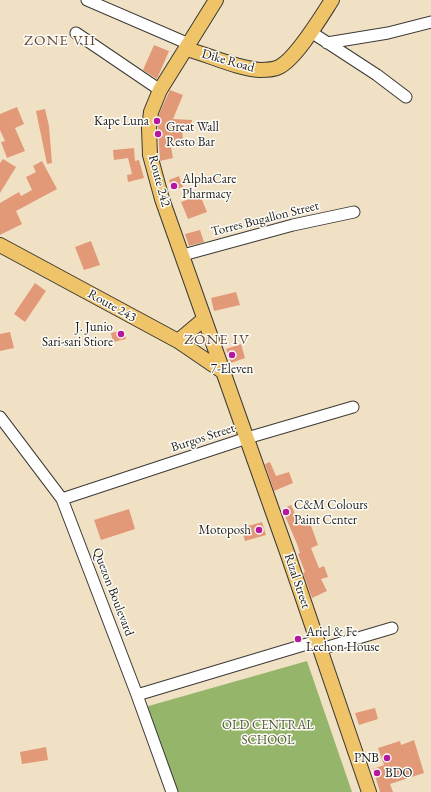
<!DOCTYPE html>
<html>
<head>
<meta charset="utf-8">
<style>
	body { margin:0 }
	canvas { display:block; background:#f1e1c4 }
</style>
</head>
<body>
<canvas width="431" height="792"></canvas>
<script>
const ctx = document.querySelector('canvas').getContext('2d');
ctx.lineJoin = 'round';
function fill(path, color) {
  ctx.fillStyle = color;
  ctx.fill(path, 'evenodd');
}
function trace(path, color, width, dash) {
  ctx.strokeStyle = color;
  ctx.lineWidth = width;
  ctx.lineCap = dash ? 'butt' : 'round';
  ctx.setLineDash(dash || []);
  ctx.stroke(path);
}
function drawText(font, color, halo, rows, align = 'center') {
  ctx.font = font + ' "EB Garamond",serif';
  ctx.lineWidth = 3;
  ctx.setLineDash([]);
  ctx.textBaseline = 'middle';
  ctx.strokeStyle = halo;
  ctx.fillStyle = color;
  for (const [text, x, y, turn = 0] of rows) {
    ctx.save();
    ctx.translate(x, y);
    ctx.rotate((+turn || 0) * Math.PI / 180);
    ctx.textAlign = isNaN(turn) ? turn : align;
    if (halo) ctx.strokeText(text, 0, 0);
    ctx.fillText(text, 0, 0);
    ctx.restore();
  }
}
const forest = new Path2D(`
	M307,661l45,131h-176l-31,-85z`);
const building = new Path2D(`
	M154,45l15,6 -12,28 -14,-9z
	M170,90l13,5 -10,24 19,1 -1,7h-9l1,14 -13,1 3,16 -13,3 -2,-33 1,-14z
	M17,107l7,17 -9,4 10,23 -18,7 -6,-16 4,-1 -5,-11v-16z
	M45,109l4,17 3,37 -5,1 -11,-53z
	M134,148l1,13 4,-1 5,18 -16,4 -1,-7 5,-1 -4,-16 -14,2 -1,-10z
	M3,159l13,8 -16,26v-30z
	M42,161l15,28 -41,22 6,13 -22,11v-32l19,-11 2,4 11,-6 -6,-13 10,-5 -3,-6z
	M179,176l4,11 -11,3 -3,-10z
	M200,195l7,17 -19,7 -7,-17z
	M200,230l4,12 -15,4 -4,-12z
	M91,241l9,24 -16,5 -9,-23z
	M35,283l11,8 -21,31 -11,-8z
	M236,292l4,13 -26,6 -3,-13z
	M124,330l2,9 -13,3 -2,-9z
	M10,332l4,16 -14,3v-17z
	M241,344l4,14 -14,5 -5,-14z
	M270,462l6,14 13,-4 4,11 -19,8 -9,-27z
	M291,505l5,11 5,-2 3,11 6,-2 8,22 -7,3 8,20 5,-2 4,11 -7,2 6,12 -15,7 -9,-25 2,-1 -7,-18 2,-1 -3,-9 -15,-35z
	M129,509l6,20 -34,11 -7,-20z
	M262,522l4,13 -21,6 -4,-13z
	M375,708l3,11 -19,6 -4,-12z
	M414,740l10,33 -34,11 3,8h-13l-7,-23 11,-4 -6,-17 22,-7 1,4z
	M46,747l2,13 -26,4 -2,-12z`);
const minor = new Path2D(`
	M87,0l102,44
	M311,32l66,43 29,22
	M76,33l84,57
	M327,43l61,-10 43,-11
	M183,255l110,-30 61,-13
	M0,417l62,82 75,196 35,97
	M62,499l185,-61 106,-31
	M321,649l71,-21
	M137,695l180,-54`);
const major = new Path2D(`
	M216,0l-56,90 -9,22 -2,16 1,27 12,44 126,356 81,237
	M186,49c24,6 49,19 74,21 6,0 13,0 19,-3 17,-8 42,-50 53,-67
	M0,245l178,96 44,30
	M178,341l26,-22`);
const markers = [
	[157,121,4,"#b5179e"],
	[158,134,4,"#b5179e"],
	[174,186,4,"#b5179e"],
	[121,334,4,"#b5179e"],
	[232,355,4,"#b5179e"],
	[286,512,4,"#b5179e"],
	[259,530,4,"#b5179e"],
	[298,639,4,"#b5179e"],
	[387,758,4,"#b5179e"],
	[377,773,4,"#b5179e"]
];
const streetNames = [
	["Dike Road",228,61,16],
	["Route 242",159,181,75],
	["Torres Bugallon Street",265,219,-14],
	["Route 243",112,306,29],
	["Burgos Street",203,438,-18],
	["Rizal Street",297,581,71],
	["Quezon Boulevard",113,592,69]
];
const poiNames = [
	["Kape Luna",149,121,"right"],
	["Great Wall",166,127],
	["Resto Bar",166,142],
	["AlphaCare",182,179],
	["Pharmacy",182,194],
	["J. Junio",113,327,"right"],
	["Sari-sari Stiore",113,342,"right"],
	["7-Eleven",232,369,"center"],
	["C&M Colours",294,505],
	["Paint Center",294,520],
	["Motoposh",251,530,"right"],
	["Ariel & Fe",306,632],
	["Lechon House",306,647],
	["PNB",379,758,"right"],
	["BDO",385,773]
];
const parkNames = [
	["OLD CENTRAL",268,725],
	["SCHOOL",268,740]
];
const quarterNames = [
	["ZONE VII",60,41],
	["ZONE IV",217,340]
];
fill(forest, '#95b66a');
fill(building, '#e19978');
trace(minor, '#3c3a35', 13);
trace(major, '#3c3a35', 16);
trace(minor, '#fff', 11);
trace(major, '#efc469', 14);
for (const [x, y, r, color] of markers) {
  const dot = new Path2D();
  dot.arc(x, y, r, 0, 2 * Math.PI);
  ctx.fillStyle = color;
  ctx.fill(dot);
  trace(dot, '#fdfcf7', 1.5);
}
drawText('13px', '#1c1c1c', '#fdfcf7', streetNames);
drawText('13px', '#1c1c1c', '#fdfcf7', poiNames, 'left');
drawText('13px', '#545d3d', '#fdfcf7', parkNames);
ctx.letterSpacing = '1px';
drawText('15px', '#61483c', '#fdfcf7', quarterNames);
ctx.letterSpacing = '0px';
</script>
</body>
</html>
